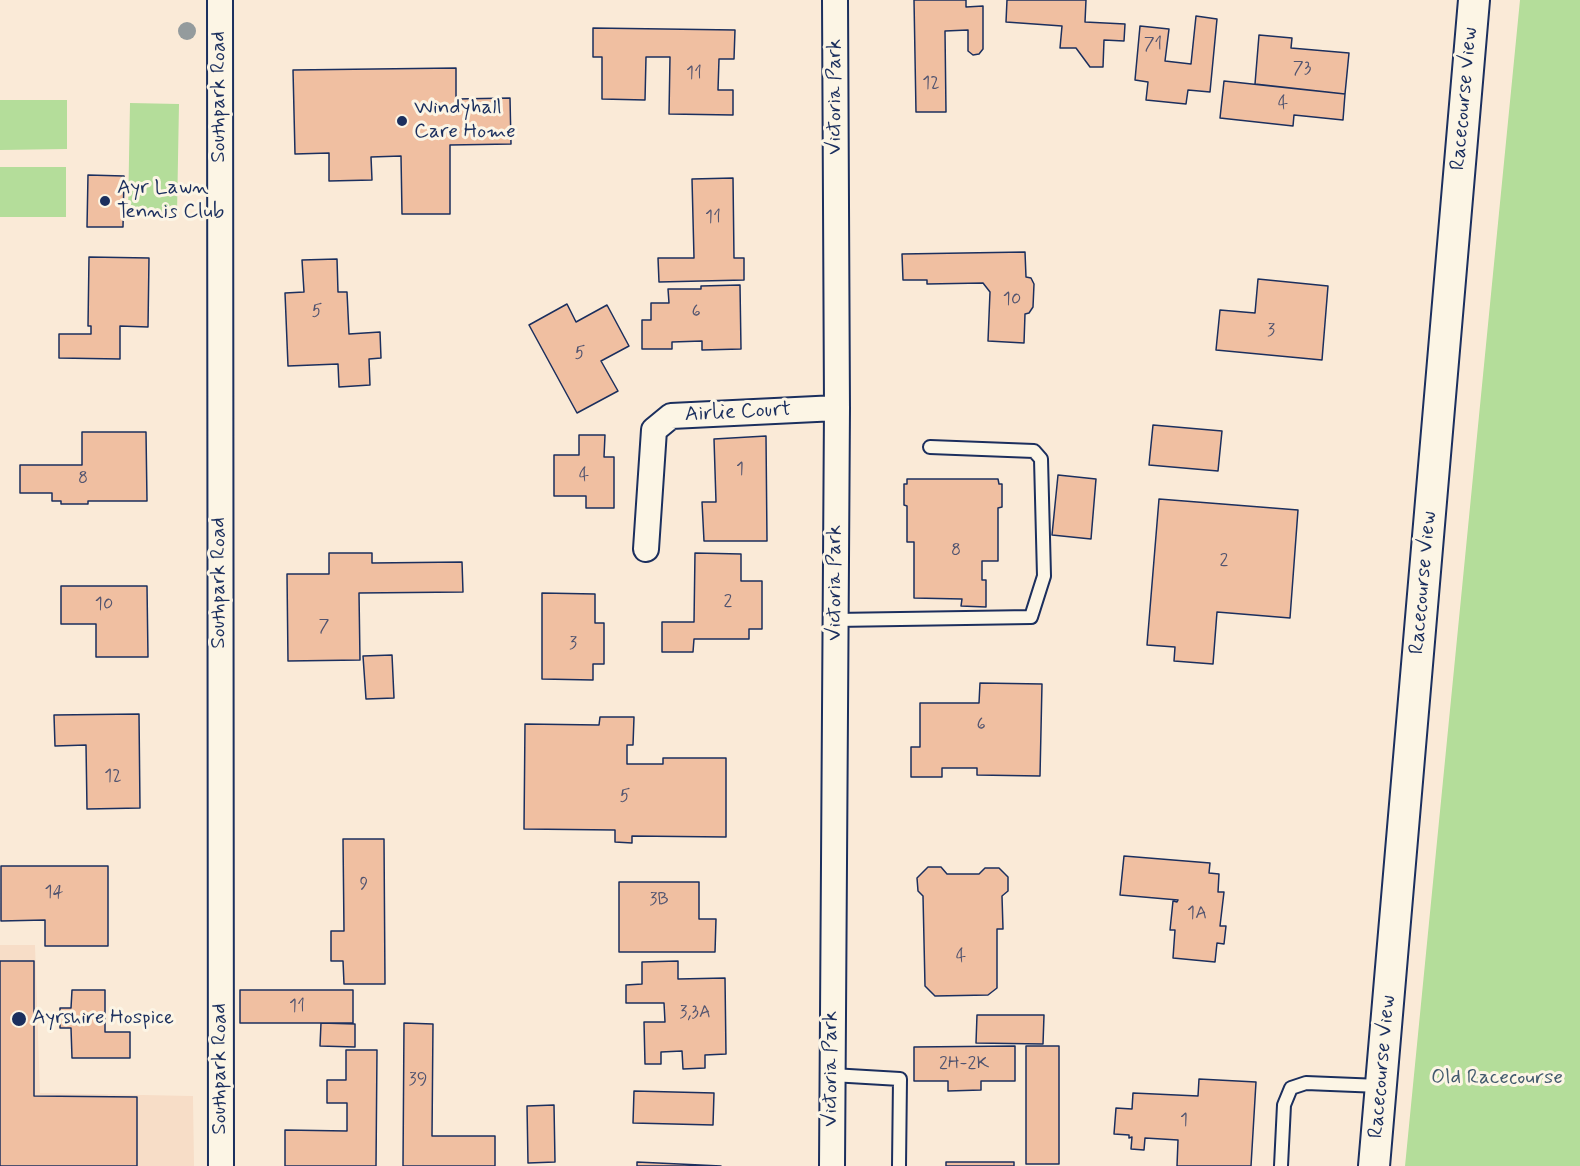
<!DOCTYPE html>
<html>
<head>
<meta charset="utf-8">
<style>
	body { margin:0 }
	canvas { display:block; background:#faead7 }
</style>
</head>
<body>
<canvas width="1580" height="1166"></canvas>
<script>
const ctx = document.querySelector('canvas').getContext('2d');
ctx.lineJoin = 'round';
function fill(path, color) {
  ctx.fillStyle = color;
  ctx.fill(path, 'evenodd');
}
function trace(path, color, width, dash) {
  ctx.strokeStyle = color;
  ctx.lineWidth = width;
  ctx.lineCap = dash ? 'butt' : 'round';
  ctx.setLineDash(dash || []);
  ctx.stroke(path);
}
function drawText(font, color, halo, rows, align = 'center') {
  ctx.font = font + ' Mynerve,sans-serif';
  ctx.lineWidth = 6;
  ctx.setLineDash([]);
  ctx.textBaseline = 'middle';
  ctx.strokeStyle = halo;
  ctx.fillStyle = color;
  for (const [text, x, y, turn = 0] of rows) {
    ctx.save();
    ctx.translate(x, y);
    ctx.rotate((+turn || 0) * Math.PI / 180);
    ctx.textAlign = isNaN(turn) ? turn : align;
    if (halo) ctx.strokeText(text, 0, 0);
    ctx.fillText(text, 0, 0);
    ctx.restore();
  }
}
const built = new Path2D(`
	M0,945h35l5,148 153,3 1,70h-194z`);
const green = new Path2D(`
	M1520,0h60v1166h-175z
	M0,100h67v49l-67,1z
	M130,103l49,1 -2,110h-49z
	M0,167h66v50h-66z`);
const building = new Path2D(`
	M914,0h52v7l17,-1v43l-4,5 -6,1 -5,-4v-21l-23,1 1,81h-30z
	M1007,0h79l-1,22 40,2 -1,17 -20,-1 -1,27h-13l-14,-19h-16l2,-22 -56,-4z
	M1196,16l21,3 -7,73 -22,-2 -2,14 -40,-4 2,-18 -13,-2 5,-54 29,3 -4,32 26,3z
	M593,28l142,2 -1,29h-15l-1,31h15v25l-64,-1 1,-57h-24l-1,43 -43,-1v-42h-9z
	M1259,35l33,3 -1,10 58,5 -4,41 -90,-10z
	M456,68v31l54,-1 1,46 -61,1v69h-48l-1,-58 -30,1 1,23 -43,1v-28l-34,1 -2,-84z
	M1224,81l121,13 -2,26 -49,-5 -1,11 -73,-8z
	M88,175l36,1 -1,51h-36z
	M733,178l1,80h10v22l-85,2 -1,-24h36l-2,-79z
	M1025,252l1,25 5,1 3,6 -1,23 -4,6 -4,1 -1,29 -36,-2 2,-49 -7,-9 -56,1v-4h-24l-1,-26z
	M89,257l60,1 -1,69 -28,-1v33l-61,-1v-24h32v-8h-3z
	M337,259l1,33h9l2,42 31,-2 1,26 -12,1 1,26 -31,2 -1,-23 -50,2 -3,-73 19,-1 -2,-32z
	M1258,279l70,7 -6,74 -106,-10 4,-40 35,3z
	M740,285l1,64 -39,1v-9l-30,1v7h-30v-29h9v-17h18l-1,-14h33v-3z
	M567,304l9,18 31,-17 22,41 -28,15 17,30 -41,22 -48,-88z
	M1153,425l69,6 -4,40 -69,-6z
	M82,432h64l1,69h-59v3h-27v-3h-9v-8h-32v-28h62z
	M579,435h26l-1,22h10v51h-28v-12h-32v-41h25z
	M766,436l1,105h-63l-2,-39h14l-2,-63z
	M1058,475l38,4 -5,60 -39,-4z
	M907,479h91l1,5h3v23l-4,1v53h-16v19h4v27l-25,-1 1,-7 -48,-1v-56h-7v-36l-3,-1v-21h3z
	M1159,499l139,11 -8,108 -73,-6 -4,52 -39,-3 1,-14 -28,-2z
	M329,553h43v10l90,-1 1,30 -104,1 1,67 -72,1 -1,-87h42z
	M695,553l46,1v27h21v48h-13v10h-55l-1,13h-31v-30h32z
	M61,586h86l1,71h-52v-33h-35z
	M542,593l53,1v29h9v41h-11v16l-51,-1z
	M392,655l2,43 -28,1 -3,-43z
	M980,683l62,1 -2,92 -63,-1v-7h-35v9h-31v-30h9v-44h59z
	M139,714l1,94 -53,1 -1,-64 -31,1 -1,-31z
	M600,717h34l-1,28h-6v19h36v-6h63v79l-94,-1v7l-17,-1v-12l-91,-1 1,-105 74,1z
	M343,839h41l1,145h-41l-1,-23h-12v-30h13z
	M1124,856l86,7 -1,10 10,1 -1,18h6l-4,34h6l-2,18 -7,-1 -2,19 -42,-4 2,-28h-5l3,-29 4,1 1,-2 -58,-5z
	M1,866h107v80h-63v-26l-44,1z
	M928,867h13l6,7h32l6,-6h14l9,9v14l-6,5 1,33h-6v59l-9,7 -53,1 -10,-10 -2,-90 -5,-5 -1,-13z
	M619,882h80v37h17l-1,33h-96z
	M0,961h34v135l103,1v69h-137z
	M678,961v18l47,-1 1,76 -21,1v13l-22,1 -1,-18 -21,1v12h-16l-1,-42h21l-1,-19h-38v-18l16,-1v-22z
	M72,990h33v42h25v26h-58l-1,-30h-11v-20h11z
	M240,990h113v33h-113z
	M977,1015h67l-1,29 -67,-1z
	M321,1023l34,1v23l-35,-1z
	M404,1023l29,1 -1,112h63v30h-92z
	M1015,1046v35h-34v9l-33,1v-10h-34v-34z
	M1026,1046h33v118h-33z
	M346,1050h31l-1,116h-91v-36l62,1v-28h-20v-23h19z
	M1199,1079l57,3 -5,84h-74l1,-26 -33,-2 -1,12 -13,-1 1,-12 -3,1v-3l-15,-1 2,-26 16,1 1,-16 65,3z
	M634,1091l80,2 -1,32 -80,-2z
	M554,1105l1,57 -27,1 -1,-57z
	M637,1162l84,4h-84z
	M946,1162h68v4h-68z`);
const service = new Path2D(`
	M835,620l196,-3 13,-41 -3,-117 -7,-8 -104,-4
	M832,1075l68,4 -1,87
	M1281,1166l3,-61 7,-17 15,-5 74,3`);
const minor = new Path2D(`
	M220,0l1,1166
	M646,549l8,-119 17,-14 166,-8
	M832,1166l5,-758 -2,-408`);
const tertiary = new Path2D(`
	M1374,1166l100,-1166`);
const trees = [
	[187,31]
];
const markers = [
	[402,121,6,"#1b2f5e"],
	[105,201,6,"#1b2f5e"],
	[19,1019,8,"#1b2f5e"]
];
const numberNames = [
	["71",1153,45],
	["73",1302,69],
	["11",694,74],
	["12",931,84],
	["4",1283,104],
	["11",713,218],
	["10",1012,300],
	["5",317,312],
	["6",696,312],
	["3",1271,331],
	["5",580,354],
	["1",740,470],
	["4",584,476],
	["8",83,479],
	["8",956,551],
	["2",1224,561],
	["2",728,602],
	["10",104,605],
	["7",324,627],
	["3",573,644],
	["6",981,725],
	["12",113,777],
	["5",625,797],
	["9",364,885],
	["14",54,893],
	["3B",659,900],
	["1A",1197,914],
	["4",961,957],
	["11",297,1007],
	["3,3A",695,1013],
	["2H-2K",964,1064],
	["39",418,1080],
	["1",1184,1121]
];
const streetNames = [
	["Southpark Road",220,97,-90],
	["Victoria Park",836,97,-90],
	["Racecourse View",1465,99,-85],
	["Airlie Court",738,413,-3],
	["Southpark Road",220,583,-90],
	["Victoria Park",836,583,-90],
	["Racecourse View",1424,583,-85],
	["Racecourse View",1383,1067,-85],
	["Southpark Road",221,1069,-90],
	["Victoria Park",832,1069,-90]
];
const poiNames = [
	["Windyhall",414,109],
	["Care Home",414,133],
	["Ayr Lawn",117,189],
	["Tennis Club",117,213],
	["Ayrshire Hospice",32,1019]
];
const parkNames = [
	["Old Racecourse",1497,1079]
];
fill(built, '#f7ddc7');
fill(green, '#b4dd9a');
fill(building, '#f0bfa1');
trace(building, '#1b2f5e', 1.5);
trace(service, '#1b2f5e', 16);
trace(minor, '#1b2f5e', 28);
trace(tertiary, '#1b2f5e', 34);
trace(service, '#fcf5e5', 12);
trace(minor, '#fcf5e5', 24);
trace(tertiary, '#fcf5e5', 30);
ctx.fillStyle = '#949b9d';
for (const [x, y] of trees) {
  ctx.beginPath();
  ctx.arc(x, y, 9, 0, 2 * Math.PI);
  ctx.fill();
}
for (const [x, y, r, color] of markers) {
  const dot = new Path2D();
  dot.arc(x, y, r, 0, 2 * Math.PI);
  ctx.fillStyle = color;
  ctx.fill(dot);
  trace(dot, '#fcf5e5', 2);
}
drawText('18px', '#50536f', null, numberNames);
drawText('21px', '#1b2f5e', '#fcf5e5', streetNames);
drawText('21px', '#1b2f5e', '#fcf5e5', poiNames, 'left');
drawText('21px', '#415a6d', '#fcf5e5', parkNames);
</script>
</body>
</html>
